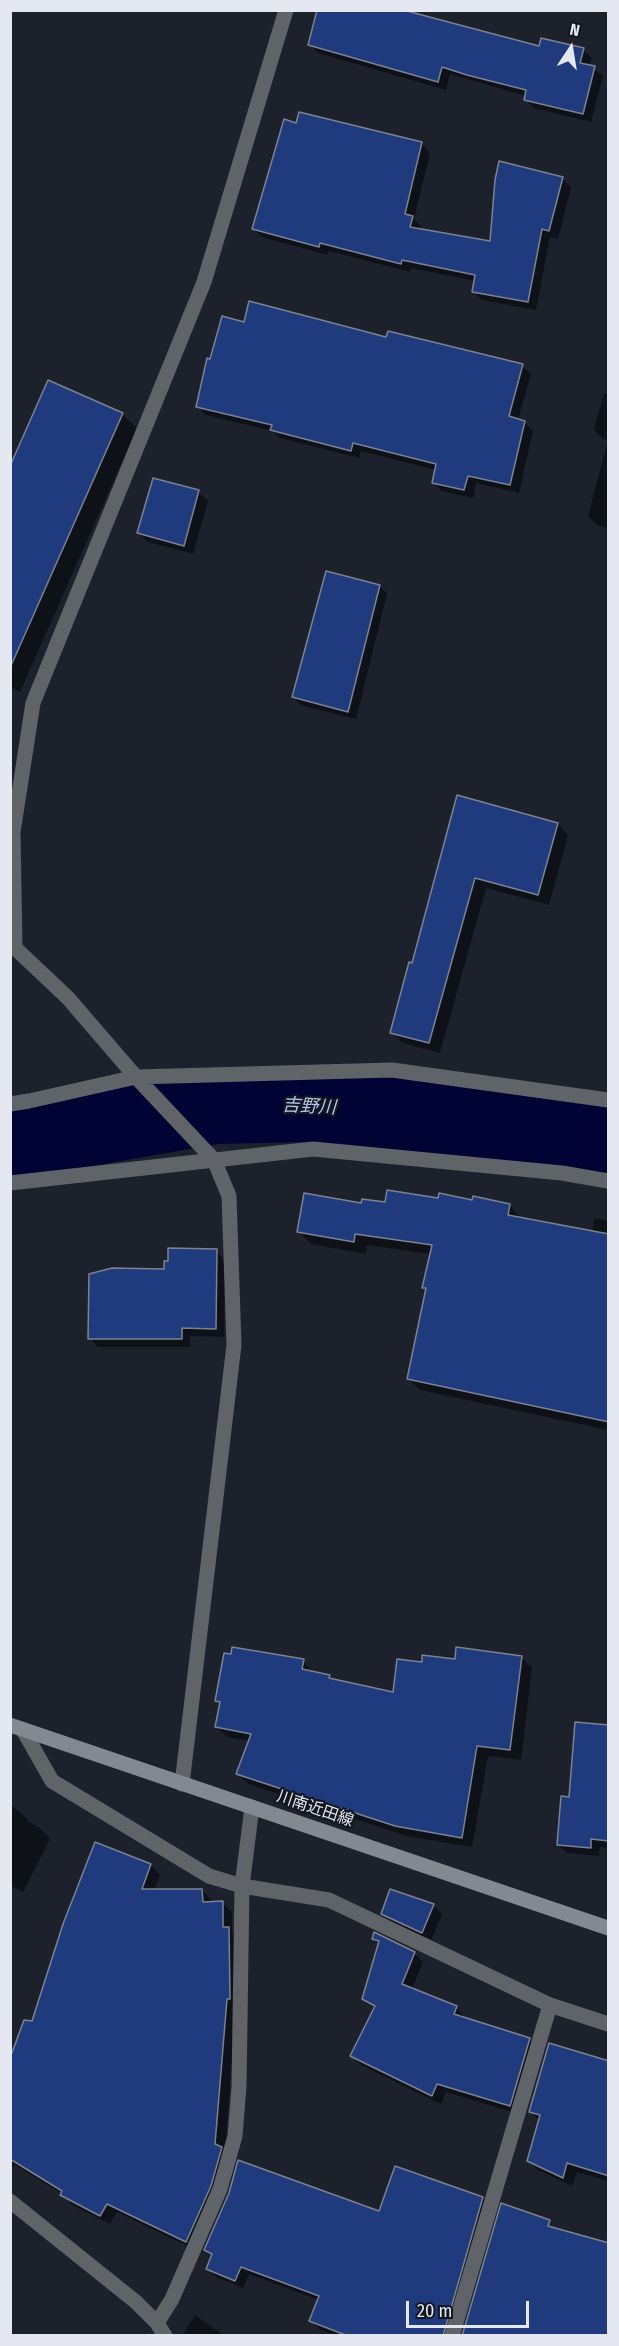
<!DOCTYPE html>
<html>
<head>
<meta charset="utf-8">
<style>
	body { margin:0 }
	#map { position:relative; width:619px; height:2346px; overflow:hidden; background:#1c212c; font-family:"Fira Sans Condensed",sans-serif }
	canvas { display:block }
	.frame { position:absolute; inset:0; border:12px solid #e5e8f0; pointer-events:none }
	.north { position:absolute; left:541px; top:18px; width:60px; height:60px; -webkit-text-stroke:4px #131722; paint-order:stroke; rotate:12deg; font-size:16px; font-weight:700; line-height:24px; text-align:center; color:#e5e8f0 }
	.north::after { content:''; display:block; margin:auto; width:21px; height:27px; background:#e5e8f0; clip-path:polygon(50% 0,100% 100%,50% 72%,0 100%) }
	.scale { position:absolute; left:406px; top:2301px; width:123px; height:27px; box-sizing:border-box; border:3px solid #e5e8f0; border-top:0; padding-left:8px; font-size:18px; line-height:21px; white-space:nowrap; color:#e5e8f0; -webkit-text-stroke:4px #131722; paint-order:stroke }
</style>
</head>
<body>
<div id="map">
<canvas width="619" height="2346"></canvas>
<div class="frame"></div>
<div class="north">N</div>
<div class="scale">20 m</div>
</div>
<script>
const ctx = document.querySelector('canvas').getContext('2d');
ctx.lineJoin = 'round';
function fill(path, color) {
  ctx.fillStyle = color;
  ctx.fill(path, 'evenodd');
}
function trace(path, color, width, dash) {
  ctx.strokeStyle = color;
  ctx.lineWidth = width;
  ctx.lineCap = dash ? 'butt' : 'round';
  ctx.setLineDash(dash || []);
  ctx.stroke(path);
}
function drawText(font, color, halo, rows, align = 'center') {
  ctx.font = font + ' "Fira Sans Condensed","Noto Sans JP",sans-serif';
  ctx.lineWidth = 4.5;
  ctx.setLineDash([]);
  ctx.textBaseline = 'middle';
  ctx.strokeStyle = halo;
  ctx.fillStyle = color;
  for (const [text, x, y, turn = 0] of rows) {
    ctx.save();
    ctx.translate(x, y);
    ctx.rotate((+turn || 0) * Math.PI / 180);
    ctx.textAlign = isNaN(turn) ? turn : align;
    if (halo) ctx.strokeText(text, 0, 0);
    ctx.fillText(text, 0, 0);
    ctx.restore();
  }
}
const shadow = new Path2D(`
	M310,44l273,6 9,8 -2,8 13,10 -12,46 -57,-14 -9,-9 1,-3 -76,-22 -4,16 -128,-37z
	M300,114l122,30 8,9 -16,66 7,7 -1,4 72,13 70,-64 9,8 -13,52 -8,-2 -14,73 -54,-10 -9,-9 2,-10 -64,-13 -1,4 -81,-21 -2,4 -65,-18 -9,-8z
	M245,324l142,15 135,27 9,8 -13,46 6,2 9,9 -14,62 -43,-10 -3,15 -31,-7 -9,-9 3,-12 -75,-19 -2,7 -79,-20 -7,-7 -67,-16 -9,-9 14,-45z
	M604,393l4,2v133l-11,-3 -9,-9 20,-76 -5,-1 -9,-9z
	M122,414l15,14 -117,264 -10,-5v-218z
	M198,492l10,9 -15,53 -45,-12 -9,-9z
	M380,586l7,8 -31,125 -55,-14 -8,-8z
	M458,797l100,27 10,11 -19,70 -63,-17 -46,165 -37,-10 -11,-11 21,-68z
	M439,1200l71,5 11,14 71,13 2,-14 14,3v209l-188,-40 -12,-12 19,-88 -3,-3 7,-33 -64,-9 -1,9 -55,-10 -12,-12 63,-27z
	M216,1251l9,9 -1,77 -34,-1v11h-92l-8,-9z
	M521,1657l11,11 -11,92 -33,-4 -16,91 -65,-11 -159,-52 -10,-10 12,-33 -23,-4 -10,-10 4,-22 -4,-4 86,-40 10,12 16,3 4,4 62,13 28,-29z
	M608,1727v121l-8,-1 -1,9 -32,-3 -9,-8 12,-46z
	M10,1804l18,15 -1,2 12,6 11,12 -27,53 -13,-7z
	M151,1865l9,10 -6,15h48l9,10v3h12l9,10v20l6,5 -2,70 -11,144 -29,98 -79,-38 -7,12 -38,-19 -9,-11 -48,-29 -5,5v-95l23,-52z
	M433,1905l9,9 -11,27 -39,-18 -9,-10z
	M373,1939l41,14 9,9 -11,27 44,19 9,9v1l64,21 9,9 -19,66 -73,-22 -5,12 -80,-39 -9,-9 23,-48 -11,-10 15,-54z
	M608,2063v118l-31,-9 -5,14 -34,-16 -10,-10 12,-39 -10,-10z
	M482,2198l8,9 -34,114 -35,-11 -8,26h-76l-18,-7 -8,-9 8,-20 -70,-26 -6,14 -27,-11 -9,-8 5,-12 -6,-7 174,-37z
	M195,2315l30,21h-43z`);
const river = new Path2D(`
	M10,1143l204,-36 96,-2 208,23 90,14`);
const building = new Path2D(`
	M317,10h86l136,36 2,-8 43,10 -4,15 15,3 -12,48 -59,-14 2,-10 -59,-15 -25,-8 -4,15 -130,-37z
	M299,112l123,30 -17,72 8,2 -3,11 80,14 5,-61 4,-19 64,16 -14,54 -7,-2 -14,73 -56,-10 3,-17 -73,-15 -1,4 -81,-21 -1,4 -67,-18 32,-110 12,4z
	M249,301l137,36 2,-6 135,33 -14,52 16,5 -15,64 -42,-9 -4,14 -32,-7 4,-19 -83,-21 -2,8 -81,-21 2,-5 -76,-18 11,-49 3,1 12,-43 22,6z
	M48,380l75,33 -113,255v-202z
	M153,478l46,12 -15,56 -47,-13z
	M326,571l54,14 -32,127 -56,-15z
	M457,795l101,28 -20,72 -63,-17 -46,165 -39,-10 19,-71 3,1z
	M387,1190l51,8 1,-5 33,7 1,-4 37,8 -2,11 101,19v188l-202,-43 19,-91h-4l10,-43 -77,-11 -1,8 -57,-10 7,-39 57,10 1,-4 23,3z
	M168,1248l49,1 -1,80 -34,-1v11h-94l1,-65 23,-6 52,1v-8h4z
	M232,1647l72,12 -2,10 28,6 -1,3 64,14 4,-33 25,3v-7l33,4 1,-12 66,9 -12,94 -33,-4 -15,92 -67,-12 -159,-52 15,-40 -36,-7 5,-25 -5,-1 9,-48 7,1z
	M575,1722l34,3v116l-18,-2v9l-34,-3 4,-49 8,1z
	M95,1842l56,22 -9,25h60l1,13 20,-1v26h6l1,72h-3l-12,145 7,3 -11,39 -25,56 -79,-38 -7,12 -40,-21 2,-4 -52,-32v-101l14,-38 8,1 31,-97z
	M390,1889l44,15 -12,29 -41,-19z
	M374,1932l41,20 -13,32 55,22 -3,8 76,24 -20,68 -73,-22 -5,12 -82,-40 25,-50 -13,-7 17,-58 -7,-2z
	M549,2043l60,18v115l-42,-13 -4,15 -36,-17 13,-46 -11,-3z
	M238,2160l141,51 16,-45 88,31 -40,139h-95l-39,-15 10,-25 -78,-29 -6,14 -29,-12 6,-15 -8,-4 25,-57z
	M501,2203l49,17 -2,6 61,17v93h-147z`);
const minor = new Path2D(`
	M10,1104l19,-3 107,-24 256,-7 216,30
	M10,1183l303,-34 249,24 46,8
	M23,1730l29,51 157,95 33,10 87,14 221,105 58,19
	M182,1784l52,-439 -5,-149 -15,-36 -78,-83 -68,-79 -53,-50 -2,-116 20,-129 171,-421 82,-272
	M10,2201l126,101 21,21 8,13
	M157,2323l15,-24 48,-110 15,-53 4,-49 3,-201 10,-79
	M452,2336l98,-331`);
const secondary = new Path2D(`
	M10,1725l598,203`);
const streetNames = [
	["川南近田線",315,1809,19]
];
const waterNames = [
	["吉野川",309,1107,3]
];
fill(shadow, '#0007');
trace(river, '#000333', 74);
fill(building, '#203a7e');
trace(building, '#7c8290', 1.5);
trace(minor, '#606368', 15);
trace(secondary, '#838891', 15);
drawText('16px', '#e5e8f0', '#131722', streetNames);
drawText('italic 18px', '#b6c8f0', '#131722', waterNames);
</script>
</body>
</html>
